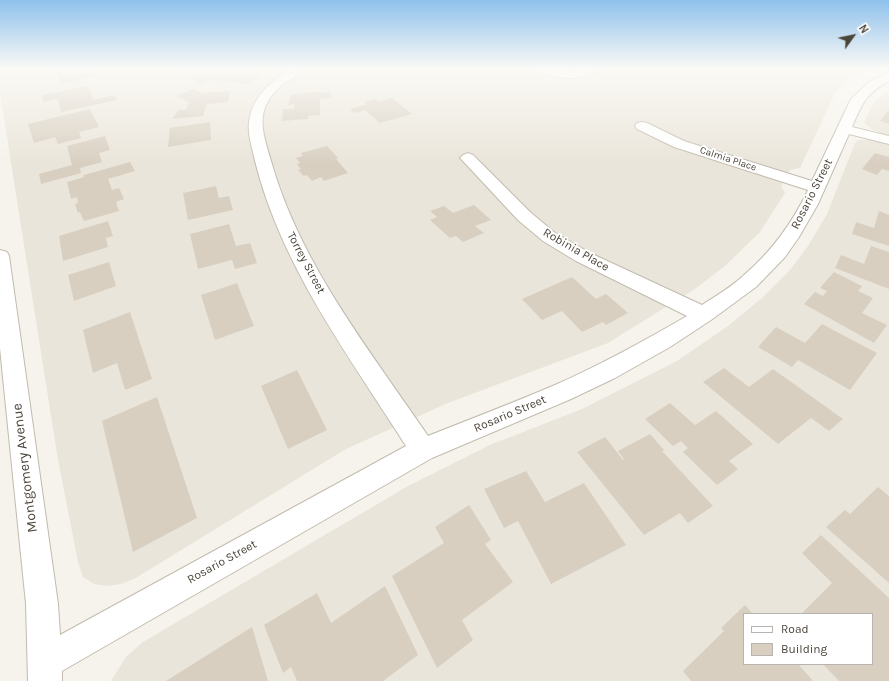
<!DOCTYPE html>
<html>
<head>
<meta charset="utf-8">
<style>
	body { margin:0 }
	#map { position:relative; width:889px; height:681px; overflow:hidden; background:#f6f3ec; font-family:Karla,sans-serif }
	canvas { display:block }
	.legend { position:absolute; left:743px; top:613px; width:130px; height:52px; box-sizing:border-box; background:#fff; border:1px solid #b7b4b0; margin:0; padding:5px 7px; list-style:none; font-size:12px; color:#4b4439 }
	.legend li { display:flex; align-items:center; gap:8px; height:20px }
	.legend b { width:20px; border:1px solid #b7b4b0 }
	.north { position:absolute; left:833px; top:16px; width:40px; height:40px; -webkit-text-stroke:3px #fff; paint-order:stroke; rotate:57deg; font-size:11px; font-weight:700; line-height:16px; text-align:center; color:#4b4439 }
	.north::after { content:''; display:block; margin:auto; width:14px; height:18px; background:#4b4439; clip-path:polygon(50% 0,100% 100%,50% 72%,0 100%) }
</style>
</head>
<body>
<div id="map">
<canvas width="889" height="681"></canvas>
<ul class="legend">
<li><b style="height:5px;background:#fff"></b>Road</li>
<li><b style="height:11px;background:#d8cfc1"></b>Building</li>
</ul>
<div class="north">N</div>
</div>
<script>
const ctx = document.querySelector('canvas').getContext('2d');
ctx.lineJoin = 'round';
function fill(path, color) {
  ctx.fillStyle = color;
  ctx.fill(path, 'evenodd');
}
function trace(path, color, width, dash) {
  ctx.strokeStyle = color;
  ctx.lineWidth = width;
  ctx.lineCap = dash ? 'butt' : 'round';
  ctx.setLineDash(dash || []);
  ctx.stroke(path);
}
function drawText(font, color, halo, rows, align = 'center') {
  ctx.font = font + ' Karla,sans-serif';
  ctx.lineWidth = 4;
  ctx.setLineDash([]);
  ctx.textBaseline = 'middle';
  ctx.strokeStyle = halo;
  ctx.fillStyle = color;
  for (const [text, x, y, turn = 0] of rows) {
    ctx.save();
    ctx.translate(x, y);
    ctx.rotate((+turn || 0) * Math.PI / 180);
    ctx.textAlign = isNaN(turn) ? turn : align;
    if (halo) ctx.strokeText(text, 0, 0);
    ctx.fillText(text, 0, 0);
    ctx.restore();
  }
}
const residential = new Path2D(`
	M0,69h871l-21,10 -15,14 -35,75 -10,2 -9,16 4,7 -25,39 -35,34 -30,23 -87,54 -160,60 -102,46 -212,130 -13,5 -14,2 -13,-2 -11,-7 -5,-15 -20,-102 -58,-367z
	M889,91v45l-18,-7 -7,-6 6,-13 6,-10z
	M859,140h16l14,5v536h-778l15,-24 17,-15 265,-156 82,-41 92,-36 95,-48 51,-35 35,-29 27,-27 18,-24 19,-32 28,-71zM744,614h128v50h-128z`);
const building = new Path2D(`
	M56,69h29l1,2 7,-1 3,6 -35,8z
	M190,69h26l4,2 12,1 2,-1 28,3 -13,10 -37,-4 -12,4 -11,-6 7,-2 -10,-6z
	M88,86l5,14 22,-5 2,5 -56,12 -3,-13 -15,3 -1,-7z
	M193,89l8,4 29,-2 -2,11 -21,2 -4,12 -31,3 6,-9h8l3,-8 -13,-6z
	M320,91v2l11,-1v6l-11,1v16l-12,1v3l-26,2 1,-12h11l1,-5 -7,1 3,-10z
	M392,98l20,16 -32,9 -15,-13 -11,3 -4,-4 17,-5 -4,-2 12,-3 4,3z
	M90,109l9,18 -20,5 2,6 -23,6 -3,-7 -21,6 -6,-19z
	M889,110v14l-9,-3z
	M210,122l1,18 -43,7 2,-19z
	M105,136l5,14 -11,3 3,9 -22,6 1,5 -40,11 -2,-10 33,-9 -5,-19z
	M327,146l11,12 -2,1 12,14 -24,8 -3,-4 -9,4 -5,-6 -3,1 -6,-6 3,-1 -4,-5 3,-1 -4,-5 7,-2 -2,-3z
	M875,153l14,4v14l-7,-2 -5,6 -15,-6z
	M130,162l5,9 -27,8 4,11 7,-2 5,11 -8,3 3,9 -35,10 -4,-9 -2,1 -3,-9 3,-1 -1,-6 -6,2 -4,-17 17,-5v-2z
	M216,186l3,12 10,-2 4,14 -45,10 -5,-27z
	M474,205l17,15 -16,6 9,7 -21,9 -7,-6 -6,2 -20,-18 7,-3 -7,-6 14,-5 9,7z
	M879,211l10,4v31l-37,-12 4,-12 18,6z
	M108,221l5,15 -7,2 2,9 -45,14 -4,-25z
	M229,224l7,22 14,-3 7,20 -22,6 -3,-9 -34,9 -8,-35z
	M871,246l18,6v37l-54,-21 6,-13 23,9z
	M109,262l7,24 -42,15 -6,-26z
	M834,272l28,14 -4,5 15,7 -11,15 25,12 -13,18 -70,-39 11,-12 8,4 4,-5 -7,-3z
	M572,277l24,22 10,-5 22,19 -22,12 -3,-3 -21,10 -20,-21 -20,9 -20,-21z
	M237,283l17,43 -39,14 -14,-45z
	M130,312l22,67 -27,11 -8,-27 -24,10 -10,-43z
	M822,324l55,29 -27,37 -52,-30 -6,7 -34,-20 18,-20 29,16z
	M724,368l25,19 24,-18 70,50 -14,12 -18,-13 -33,26 -75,-62z
	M297,370l30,60 -39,19 -27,-63z
	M157,397l40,121 -64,34 -31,-131z
	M670,403l25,22 21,-14 37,33 -24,17 9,8 -21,16 -34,-33 5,-4 -7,-7 -8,5 -28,-27z
	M650,434l14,16 -2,1 51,55 -25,17 -8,-10 -36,22 -67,-83 28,-15 18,23 1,-1 -6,-8z
	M526,471l19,31 39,-19 42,62 -75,39 -33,-63 -14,7 -20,-39z
	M878,487l11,9v87l-63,-56 19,-17 5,4z
	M469,505l22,35 -6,4 28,38 -51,38 11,20 -36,28 -45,-92 52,-33 -9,-16z
	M821,535l68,63v83h-50l-16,-17h49v-50h-71l31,-31 -30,-30z
	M385,586l33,69 -35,26h-86l-6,-14 -8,6 -19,-48 53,-32 14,30z
	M745,605l8,9h-9v50h54l15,17h-122l-8,-10 41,-40 -3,-3z
	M252,627l16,54h-102z`);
const minor = new Path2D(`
	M290,69h13c-4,6 -11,9 -17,13 -7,5 -16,14 -20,23 -8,18 0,38 5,56 29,103 98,188 157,275 42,-17 85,-33 127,-51 45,-20 89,-44 132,-69l-111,-55 -33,-20 -25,-21 -55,-59 -3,-3 3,-3 5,-2 5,2 57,57 25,21 35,20 112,52c14,-9 29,-18 41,-29 28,-24 49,-52 65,-86l-134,-43 -37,-18 -2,-3 2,-3 5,-1 5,1 37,18 128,40 39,-82 19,-18 19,-9v9c-23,12 -27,23 -37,46l37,9v8l-40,-10 -31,70 -19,33 -14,20 -29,30 -45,33 -41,27 -55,31 -44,21 -139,59 -370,213v10h-34l-2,-77 -26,-256v-98l7,2 2,4 49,348 2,31 346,-189c-57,-90 -125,-180 -151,-285 -3,-14 -9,-31 -5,-45 5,-21 22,-35 40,-47z
	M534,69l41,1 6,-1h18l-2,2c-7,2 -15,6 -22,7 -9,0 -36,-2 -41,-9z`);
const farStreetnames = [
	["Calmia Place",728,159,18]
];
const streetNames = [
	["Rosario Street",812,194,-63],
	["Robinia Place",576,250,30],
	["Torrey Street",306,263,62],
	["Rosario Street",510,414,-23],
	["Rosario Street",222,562,-29]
];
const nearStreetnames = [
	["Montgomery Avenue",25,468,-97]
];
fill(residential, '#eae5da');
fill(building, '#d8cfc1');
trace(minor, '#c2bbae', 2);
fill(minor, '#fff');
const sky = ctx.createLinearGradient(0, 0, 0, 164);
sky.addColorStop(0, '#8fc1ec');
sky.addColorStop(0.42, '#fbfaf6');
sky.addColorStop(1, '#fbfaf600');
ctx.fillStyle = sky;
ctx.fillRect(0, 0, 889, 164);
drawText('10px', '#4b4439', '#fff', farStreetnames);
drawText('12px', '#4b4439', '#fff', streetNames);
drawText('14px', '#4b4439', '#fff', nearStreetnames);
</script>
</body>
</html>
